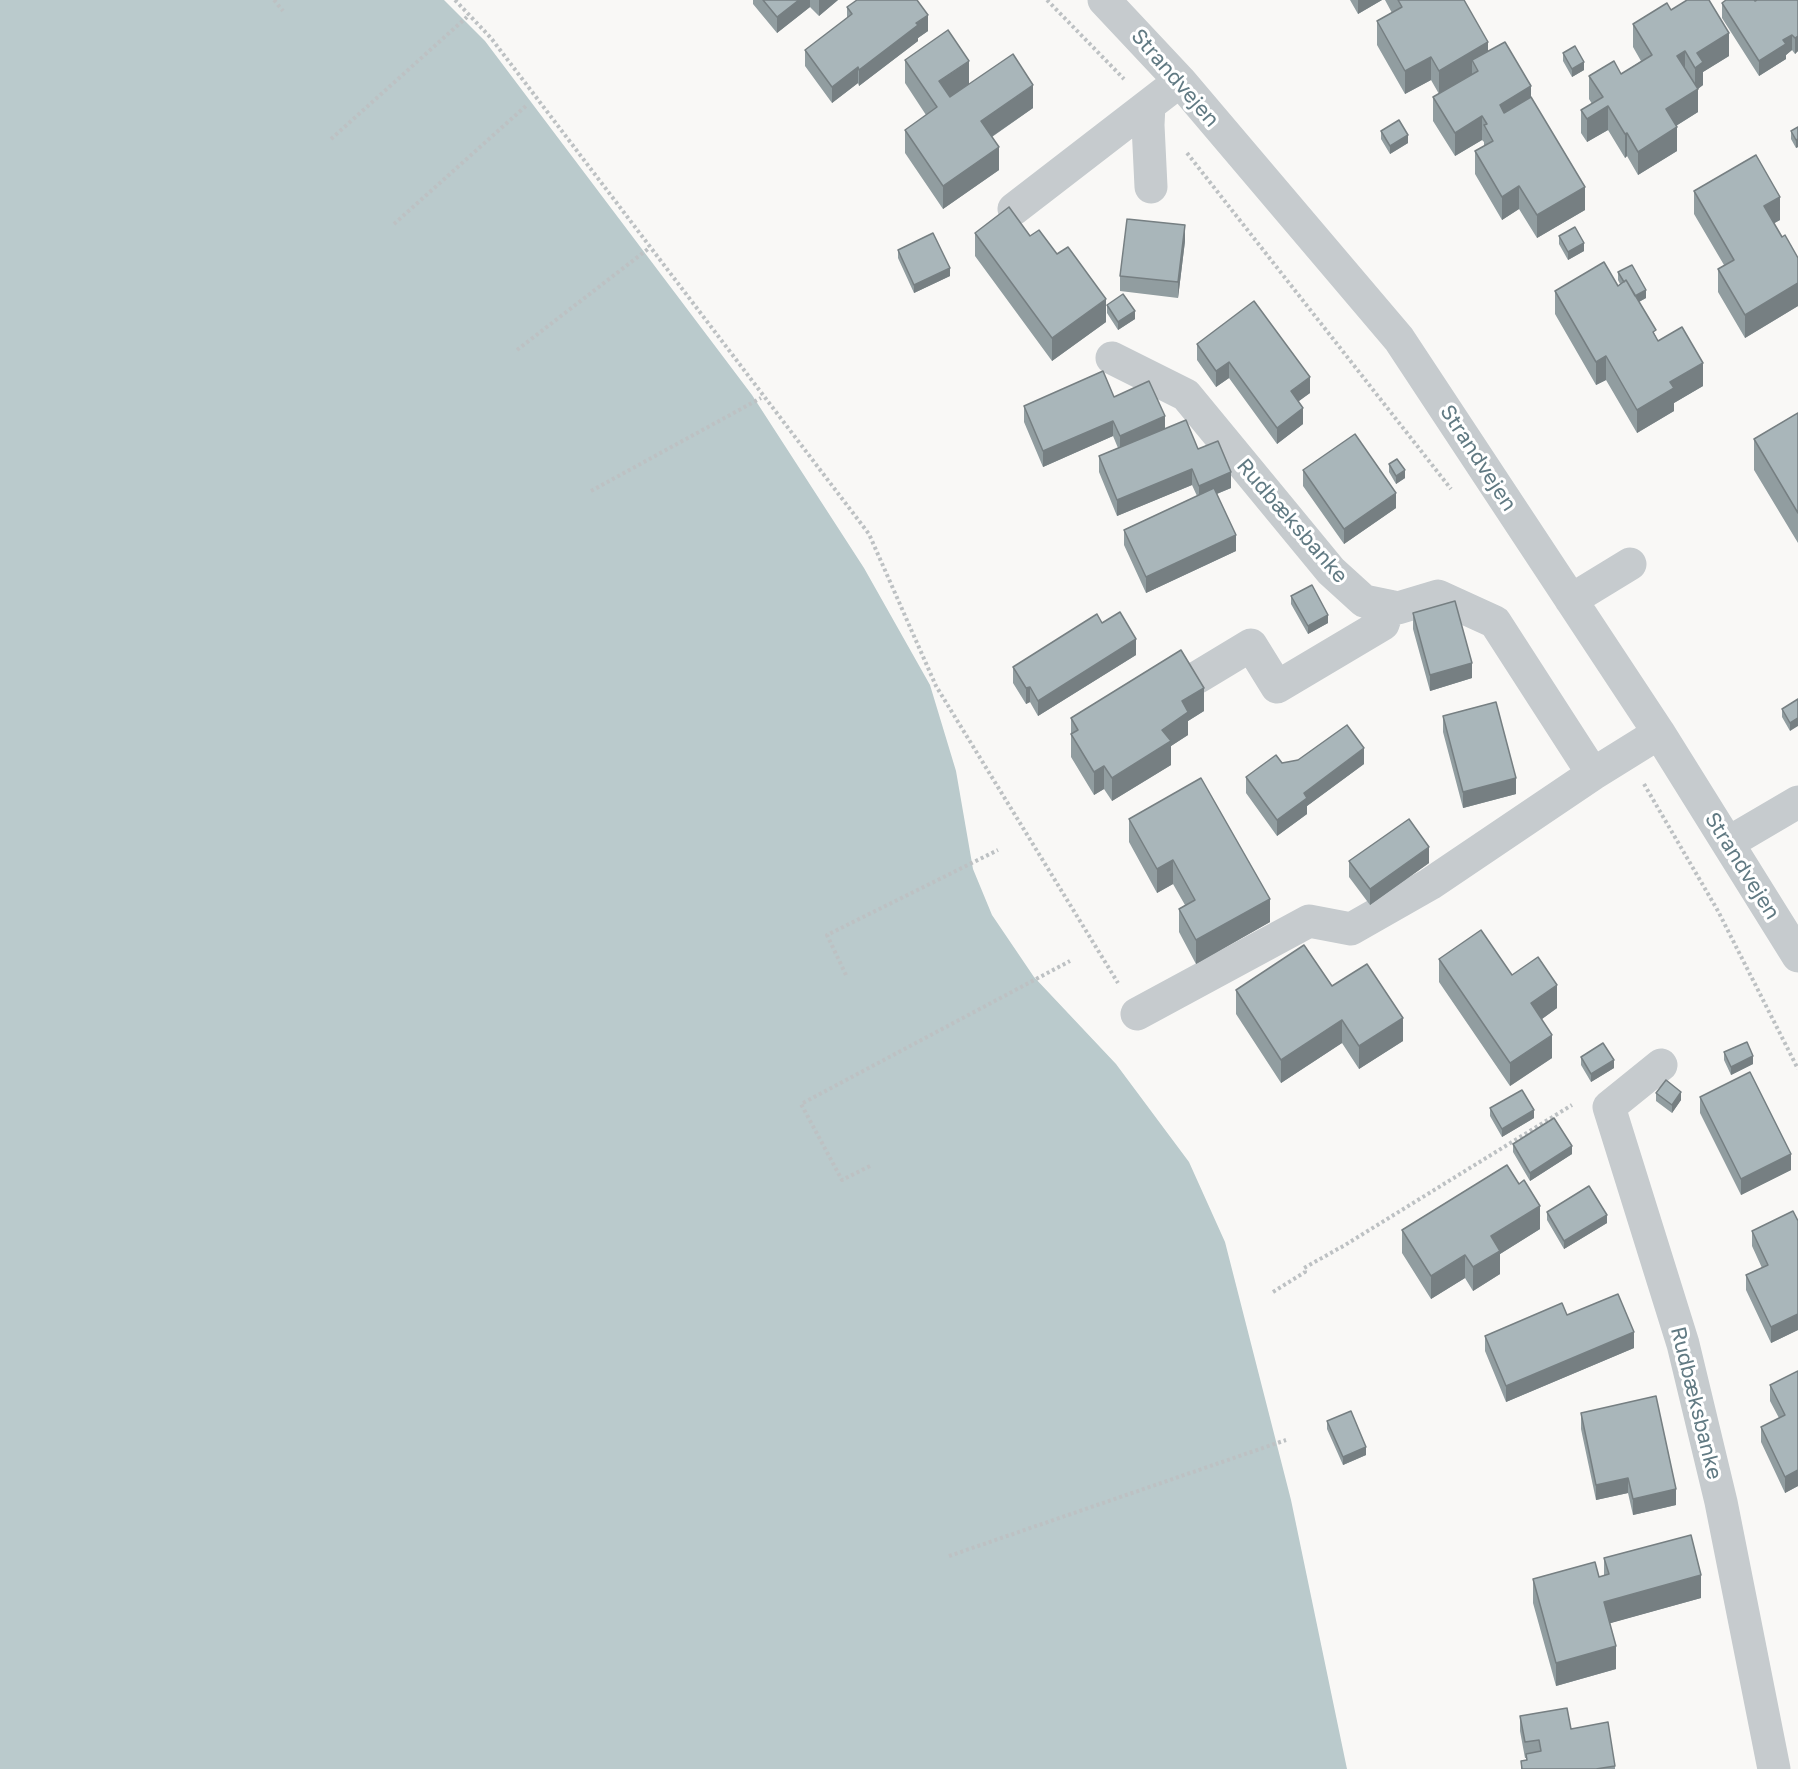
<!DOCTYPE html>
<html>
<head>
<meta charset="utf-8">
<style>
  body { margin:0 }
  canvas { display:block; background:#f9f8f6 }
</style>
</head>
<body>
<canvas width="1798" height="1769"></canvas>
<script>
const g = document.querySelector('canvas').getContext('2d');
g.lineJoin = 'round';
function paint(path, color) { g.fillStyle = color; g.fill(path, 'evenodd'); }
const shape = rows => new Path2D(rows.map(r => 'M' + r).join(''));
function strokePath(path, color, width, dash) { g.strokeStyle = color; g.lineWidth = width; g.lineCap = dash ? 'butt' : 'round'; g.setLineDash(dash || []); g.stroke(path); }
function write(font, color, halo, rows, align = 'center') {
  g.font = font + ' "Golos Text",sans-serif'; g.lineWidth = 6; g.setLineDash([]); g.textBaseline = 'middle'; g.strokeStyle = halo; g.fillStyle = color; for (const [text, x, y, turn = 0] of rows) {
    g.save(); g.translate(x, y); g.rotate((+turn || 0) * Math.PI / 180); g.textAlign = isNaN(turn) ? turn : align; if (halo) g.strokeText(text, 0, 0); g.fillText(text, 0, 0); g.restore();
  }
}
paint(shape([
  [0,0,444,0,485,41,752,395,864,568,930,685,956,771,973,869,992,915,1034,977,1116,1064,1189,1162,1225,1242,1291,1500,1347,1769,0,1769]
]), '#bacacc');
strokePath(shape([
  [274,0,283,11],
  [455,0,491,38,869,534,936,686,1118,983],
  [1047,0,1124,79],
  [331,139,467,17],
  [1187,153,1451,489],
  [394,224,528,104],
  [517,350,648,249],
  [591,491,761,398],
  [1644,784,1718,911,1798,1069],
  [846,975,827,935,998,850],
  [870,1166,842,1180,801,1104,1070,961],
  [1273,1292,1305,1272,1304,1268,1345,1245,1572,1105],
  [949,1556,1286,1440]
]), '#bdc1c3', 4, [3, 3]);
strokePath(shape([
  [1104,0,1180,81,1399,339,1659,733,1798,956],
  [1149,105,1148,125,1151,187],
  [1014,209,1180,81],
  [1112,358,1186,395,1331,571,1364,601,1398,608,1438,596,1495,622,1593,774],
  [1571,600,1630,564],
  [1198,677,1251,645,1277,687,1383,624,1389,606],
  [1728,843,1798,802],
  [1137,1014,1309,921,1351,929,1430,884,1593,774,1659,733],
  [1661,1065,1609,1107,1683,1344,1721,1502,1774,1769]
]), '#c6cbce', 33);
paint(shape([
  [753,0,838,0,819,16,810,7,777,33,753,4],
  [1350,0,1382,0,1358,14],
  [1385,0,1464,0,1488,51,1531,97,1585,210,1537,238,1519,209,1502,220,1475,174,1475,151,1484,147,1484,142,1482,140,1455,156,1433,121,1433,97,1439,94,1431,80,1405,94,1377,45,1377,21,1392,13],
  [1798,0,1798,51,1795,54,1792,50,1786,55,1786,59,1759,76,1722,18,1722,3],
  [847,7,928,31,918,38,918,41,859,86,858,83,832,103,805,66,805,50,847,18],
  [1671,10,1729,56,1703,72,1703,85,1698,89,1698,112,1676,126,1677,151,1638,175,1627,156,1625,158,1608,130,1587,142,1581,133,1581,110,1592,104,1589,99,1589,76,1621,74,1641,61,1633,47,1633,24],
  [1563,53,1584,70,1572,77,1563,61],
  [905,60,1033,108,992,137,999,170,943,209,905,153,905,130,926,115,905,83],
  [1798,127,1798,147,1796,148,1791,139,1791,131],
  [1381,131,1408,143,1390,154,1381,139],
  [1694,191,1780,220,1774,223,1782,237,1798,258,1798,306,1745,338,1718,292,1718,269,1724,265,1694,214],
  [975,233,1030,236,1057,254,1106,322,1052,361,975,256],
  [1559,236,1584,251,1568,260,1559,244],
  [1185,241,1178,298,1120,291,1120,276],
  [898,250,950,276,914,293,898,258],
  [1618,272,1646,298,1639,302,1658,341,1703,386,1674,403,1674,411,1637,433,1606,380,1596,385,1555,314,1555,291,1618,286,1620,284,1618,280],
  [1107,305,1135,319,1118,330,1107,313],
  [1197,344,1310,393,1298,401,1303,424,1277,444,1229,378,1216,387,1197,360],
  [1114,397,1198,449,1231,488,1217,494,1236,551,1146,593,1124,545,1124,530,1197,496,1192,485,1117,516,1099,472,1099,456,1118,448,1113,436,1043,467,1024,422,1024,406],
  [1798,413,1798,543,1754,470,1754,439],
  [1389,464,1405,478,1396,484,1389,472],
  [1303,470,1396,508,1344,544,1303,486],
  [1291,596,1328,623,1308,634,1291,604],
  [1413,613,1472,678,1430,691,1413,629],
  [1102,623,1136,655,1038,716,1030,702,1026,704,1013,683,1013,667],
  [1798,699,1790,731,1782,717,1782,709],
  [1204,711,1188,721,1188,735,1171,746,1171,765,1112,801,1104,789,1094,795,1071,757,1071,718],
  [1443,716,1516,794,1463,808,1443,732],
  [1282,763,1364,764,1307,806,1307,814,1277,836,1246,793,1246,777],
  [1129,819,1270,922,1196,964,1179,932,1179,909,1185,905,1173,884,1157,893,1129,842],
  [1349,861,1429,863,1370,905,1349,877],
  [1439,959,1512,975,1557,1008,1542,1019,1552,1058,1510,1086,1439,982],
  [1332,986,1403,1041,1359,1069,1342,1043,1281,1083,1236,1014,1236,990],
  [1724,1052,1753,1064,1731,1075,1724,1060],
  [1581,1057,1614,1068,1591,1082,1581,1065],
  [1656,1093,1681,1100,1672,1113,1656,1101],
  [1700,1097,1791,1170,1741,1195,1700,1113],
  [1490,1108,1534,1118,1502,1137,1490,1116],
  [1513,1144,1572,1154,1530,1181,1513,1152],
  [1547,1212,1607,1223,1564,1249,1547,1220],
  [1798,1221,1798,1330,1771,1343,1746,1290,1746,1275,1762,1268,1752,1246,1752,1231],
  [1540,1229,1500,1254,1500,1274,1473,1291,1465,1278,1431,1299,1402,1253,1402,1230],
  [1567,1315,1634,1348,1506,1402,1485,1351,1485,1336],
  [1798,1371,1798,1486,1785,1493,1761,1442,1761,1427,1779,1418,1770,1401,1770,1385],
  [1581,1413,1676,1505,1633,1515,1628,1493,1596,1500,1581,1429],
  [1327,1421,1366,1455,1343,1465,1327,1429],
  [1604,1558,1701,1598,1610,1623,1616,1669,1556,1686,1533,1603,1533,1579,1599,1577,1604,1576],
  [1520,1716,1571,1729,1615,1766,1615,1769,1521,1769,1521,1761,1526,1760,1526,1758,1525,1758,1520,1731]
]), '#919da0');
paint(shape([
  [799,0,810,0,810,7,777,33,777,17],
  [819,0,838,0,819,16],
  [1358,0,1382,0,1358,14],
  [928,15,928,31,918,38,918,41,859,86,859,70,916,23],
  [1729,33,1729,56,1703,72,1703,85,1695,91,1695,68,1697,53],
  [1792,35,1792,50,1786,55,1786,59,1759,76,1759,61,1783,40],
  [1798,36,1798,51,1795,54,1795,38],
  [1488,42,1488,65,1472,60,1472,75,1439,94,1439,71],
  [1685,51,1685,74,1677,56],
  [1431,57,1431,80,1405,94,1405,71],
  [969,61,969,84,939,105,939,81],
  [1584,62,1584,70,1572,77,1572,69],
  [858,67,858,83,832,103,832,87],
  [1033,85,1033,108,981,144,981,121],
  [1531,86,1531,109,1500,128,1500,105],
  [1698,89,1698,112,1666,132,1666,109],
  [1608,106,1608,130,1587,142,1587,119],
  [1482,116,1482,140,1455,156,1455,133],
  [1677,127,1677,151,1638,175,1638,152],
  [1627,133,1627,156,1625,158,1625,134],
  [1408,135,1408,143,1390,154,1390,146],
  [1798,139,1798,147,1796,148,1796,140],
  [999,147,999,170,943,209,943,186],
  [1519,186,1519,209,1502,220,1502,197],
  [1585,187,1585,210,1537,238,1537,215],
  [1780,197,1780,220,1764,229,1764,206],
  [1185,225,1185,241,1178,298,1178,282],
  [1584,243,1584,251,1568,260,1568,252],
  [950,268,950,276,914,293,914,285],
  [1798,283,1798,306,1745,338,1745,315],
  [1646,290,1646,298,1633,305,1633,297],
  [1106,299,1106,322,1052,361,1052,338],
  [1135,311,1135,319,1118,330,1118,322],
  [1606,356,1606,380,1596,385,1596,362],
  [1229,362,1229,378,1216,387,1216,371],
  [1703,363,1703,386,1674,403,1674,411,1637,433,1637,410,1670,382],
  [1310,377,1310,393,1291,407,1291,391],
  [1303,408,1303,424,1277,444,1277,428],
  [1165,416,1165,432,1120,451,1120,436],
  [1113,421,1113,436,1043,467,1043,451],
  [1192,469,1192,485,1117,516,1117,500],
  [1405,470,1405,478,1396,484,1396,476],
  [1231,472,1231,488,1199,501,1199,486],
  [1396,493,1396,508,1344,544,1344,529],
  [1236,535,1236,551,1146,593,1146,577],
  [1328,615,1328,623,1308,634,1308,626],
  [1136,639,1136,655,1038,716,1038,701],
  [1472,663,1472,678,1430,691,1430,675],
  [1030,687,1030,702,1026,704,1026,688],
  [1204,688,1204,711,1188,721,1188,735,1171,746,1171,765,1112,801,1112,778,1162,730,1182,701],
  [1798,718,1798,726,1790,731,1790,723],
  [1364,748,1364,764,1307,806,1307,814,1277,836,1277,820,1304,793],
  [1104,766,1104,789,1094,795,1094,772],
  [1516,778,1516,794,1463,808,1463,792],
  [1429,847,1429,863,1370,905,1370,889],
  [1173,860,1173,884,1157,893,1157,869],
  [1270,899,1270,922,1196,964,1196,940],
  [1557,985,1557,1008,1531,1027,1531,1003],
  [1403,1018,1403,1041,1359,1069,1359,1046],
  [1342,1020,1342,1043,1281,1083,1281,1060],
  [1552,1035,1552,1058,1510,1086,1510,1063],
  [1753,1056,1753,1064,1731,1075,1731,1067],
  [1614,1060,1614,1068,1591,1082,1591,1074],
  [1681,1092,1681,1100,1672,1113,1672,1105],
  [1534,1110,1534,1118,1502,1137,1502,1129],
  [1572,1146,1572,1154,1530,1181,1530,1173],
  [1791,1154,1791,1170,1741,1195,1741,1179],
  [1540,1206,1540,1229,1500,1254,1500,1274,1473,1291,1473,1267,1491,1236],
  [1607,1215,1607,1223,1564,1249,1564,1241],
  [1465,1255,1465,1278,1431,1299,1431,1276],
  [1798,1314,1798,1330,1771,1343,1771,1327],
  [1634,1332,1634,1348,1506,1402,1506,1386],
  [1366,1447,1366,1455,1343,1465,1343,1457],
  [1798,1470,1798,1486,1785,1493,1785,1477],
  [1628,1478,1628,1493,1596,1500,1596,1485],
  [1676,1489,1676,1505,1633,1515,1633,1499],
  [1701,1575,1701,1598,1604,1625,1604,1602],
  [1616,1646,1616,1669,1556,1686,1556,1663]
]), '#767f82');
const building = shape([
  [763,0,799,0,777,17,763,0],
  [857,0,917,0,928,15,916,23,918,25,859,70,858,67,832,87,805,50,852,14,847,7,857,0],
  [1398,0,1464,0,1488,42,1439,71,1431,57,1405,71,1377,21,1402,7,1398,0],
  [1687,0,1709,0,1729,33,1697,53,1703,62,1695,68,1685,51,1677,56,1698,89,1666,109,1677,127,1638,152,1627,133,1625,134,1608,106,1587,119,1581,110,1603,97,1589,76,1614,61,1621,74,1652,55,1633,24,1667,3,1671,10,1687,0],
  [1726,0,1754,0,1755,1,1757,0,1798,0,1798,36,1795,38,1792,35,1783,40,1786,44,1759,61,1722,3,1726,0],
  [948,30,969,61,939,81,950,97,1013,54,1033,85,981,121,999,147,943,186,905,130,937,107,905,60,948,30],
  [1505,42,1531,86,1500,105,1504,113,1531,97,1585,187,1537,215,1519,186,1502,197,1475,151,1493,141,1484,125,1487,124,1482,116,1455,133,1433,97,1478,71,1472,60,1505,42],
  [1575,46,1584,62,1572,69,1563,53,1575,46],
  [1399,120,1408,135,1390,146,1381,131,1399,120],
  [1798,127,1798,139,1796,140,1791,131,1798,127],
  [1756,155,1780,197,1764,206,1782,237,1785,235,1798,258,1798,283,1745,315,1718,269,1734,260,1694,191,1756,155],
  [1009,207,1030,236,1039,230,1057,254,1068,247,1106,299,1052,338,975,233,1009,207],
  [1127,219,1185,225,1178,282,1120,276,1127,219],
  [1575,227,1584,243,1568,252,1559,236,1575,227],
  [933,233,950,268,914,285,898,250,933,233],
  [1604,262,1618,286,1626,280,1656,330,1653,332,1658,341,1682,327,1703,363,1670,382,1674,388,1637,410,1606,356,1596,362,1555,291,1604,262],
  [1632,265,1646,290,1635,296,1626,280,1624,282,1618,272,1632,265],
  [1123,294,1135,311,1118,322,1107,305,1123,294],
  [1254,301,1310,377,1291,391,1303,408,1277,428,1229,362,1216,371,1197,344,1254,301],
  [1103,371,1114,397,1149,381,1165,416,1120,436,1113,421,1043,451,1024,406,1103,371],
  [1798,413,1798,513,1754,439,1798,413],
  [1186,420,1198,449,1218,441,1231,472,1199,486,1192,469,1117,500,1099,456,1186,420],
  [1355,434,1396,493,1344,529,1303,470,1355,434],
  [1397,459,1405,470,1396,476,1389,464,1397,459],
  [1214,488,1236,535,1146,577,1124,530,1214,488],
  [1312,585,1328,615,1308,626,1291,596,1312,585],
  [1455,601,1472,663,1430,675,1413,613,1455,601],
  [1120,612,1136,639,1038,701,1030,687,1026,688,1013,667,1097,614,1102,623,1120,612],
  [1181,650,1204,688,1182,701,1188,712,1162,730,1171,741,1112,778,1104,766,1094,772,1071,734,1078,730,1071,718,1181,650],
  [1798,699,1798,718,1790,723,1782,709,1798,699],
  [1496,702,1516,778,1463,792,1443,716,1496,702],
  [1347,725,1364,748,1304,793,1307,798,1277,820,1246,777,1276,755,1282,763,1298,760,1347,725],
  [1201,778,1270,899,1196,940,1179,909,1195,900,1173,860,1157,869,1129,819,1201,778],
  [1409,819,1429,847,1370,889,1349,861,1409,819],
  [1481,930,1512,975,1538,957,1557,985,1531,1003,1552,1035,1510,1063,1439,959,1481,930],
  [1304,945,1332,986,1367,964,1403,1018,1359,1046,1342,1020,1281,1060,1236,990,1304,945],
  [1747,1042,1753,1056,1731,1067,1724,1052,1747,1042],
  [1603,1043,1614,1060,1591,1074,1581,1057,1603,1043],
  [1750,1072,1791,1154,1741,1179,1700,1097,1750,1072],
  [1666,1080,1681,1092,1672,1105,1656,1093,1666,1080],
  [1522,1090,1534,1110,1502,1129,1490,1108,1522,1090],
  [1554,1118,1572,1146,1530,1173,1513,1144,1554,1118],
  [1507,1165,1519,1184,1524,1180,1540,1206,1491,1236,1500,1251,1473,1267,1465,1255,1431,1276,1402,1230,1507,1165],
  [1589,1186,1607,1215,1564,1241,1547,1212,1589,1186],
  [1793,1211,1798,1221,1798,1314,1771,1327,1746,1275,1768,1265,1752,1231,1793,1211],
  [1618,1294,1634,1332,1506,1386,1485,1336,1562,1303,1567,1315,1618,1294],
  [1798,1371,1798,1470,1785,1477,1761,1427,1785,1415,1770,1385,1798,1371],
  [1656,1396,1676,1489,1633,1499,1628,1478,1596,1485,1581,1413,1656,1396],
  [1351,1411,1366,1447,1343,1457,1327,1421,1351,1411],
  [1691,1535,1701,1575,1604,1602,1616,1646,1556,1663,1533,1579,1595,1562,1599,1577,1609,1574,1604,1558,1691,1535],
  [1567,1708,1571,1729,1608,1722,1615,1766,1596,1769,1522,1769,1521,1761,1527,1760,1526,1754,1541,1751,1539,1740,1525,1742,1520,1716,1567,1708]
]);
paint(building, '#a9b6ba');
strokePath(building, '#767f82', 1.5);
write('21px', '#617a83', '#fff', [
  ["Strandvejen",1175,78,49],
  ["Strandvejen",1478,458,57],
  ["Rudbæksbanke",1292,521,49],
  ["Strandvejen",1742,866,58],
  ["Rudbæksbanke",1696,1403,76]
]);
</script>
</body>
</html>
